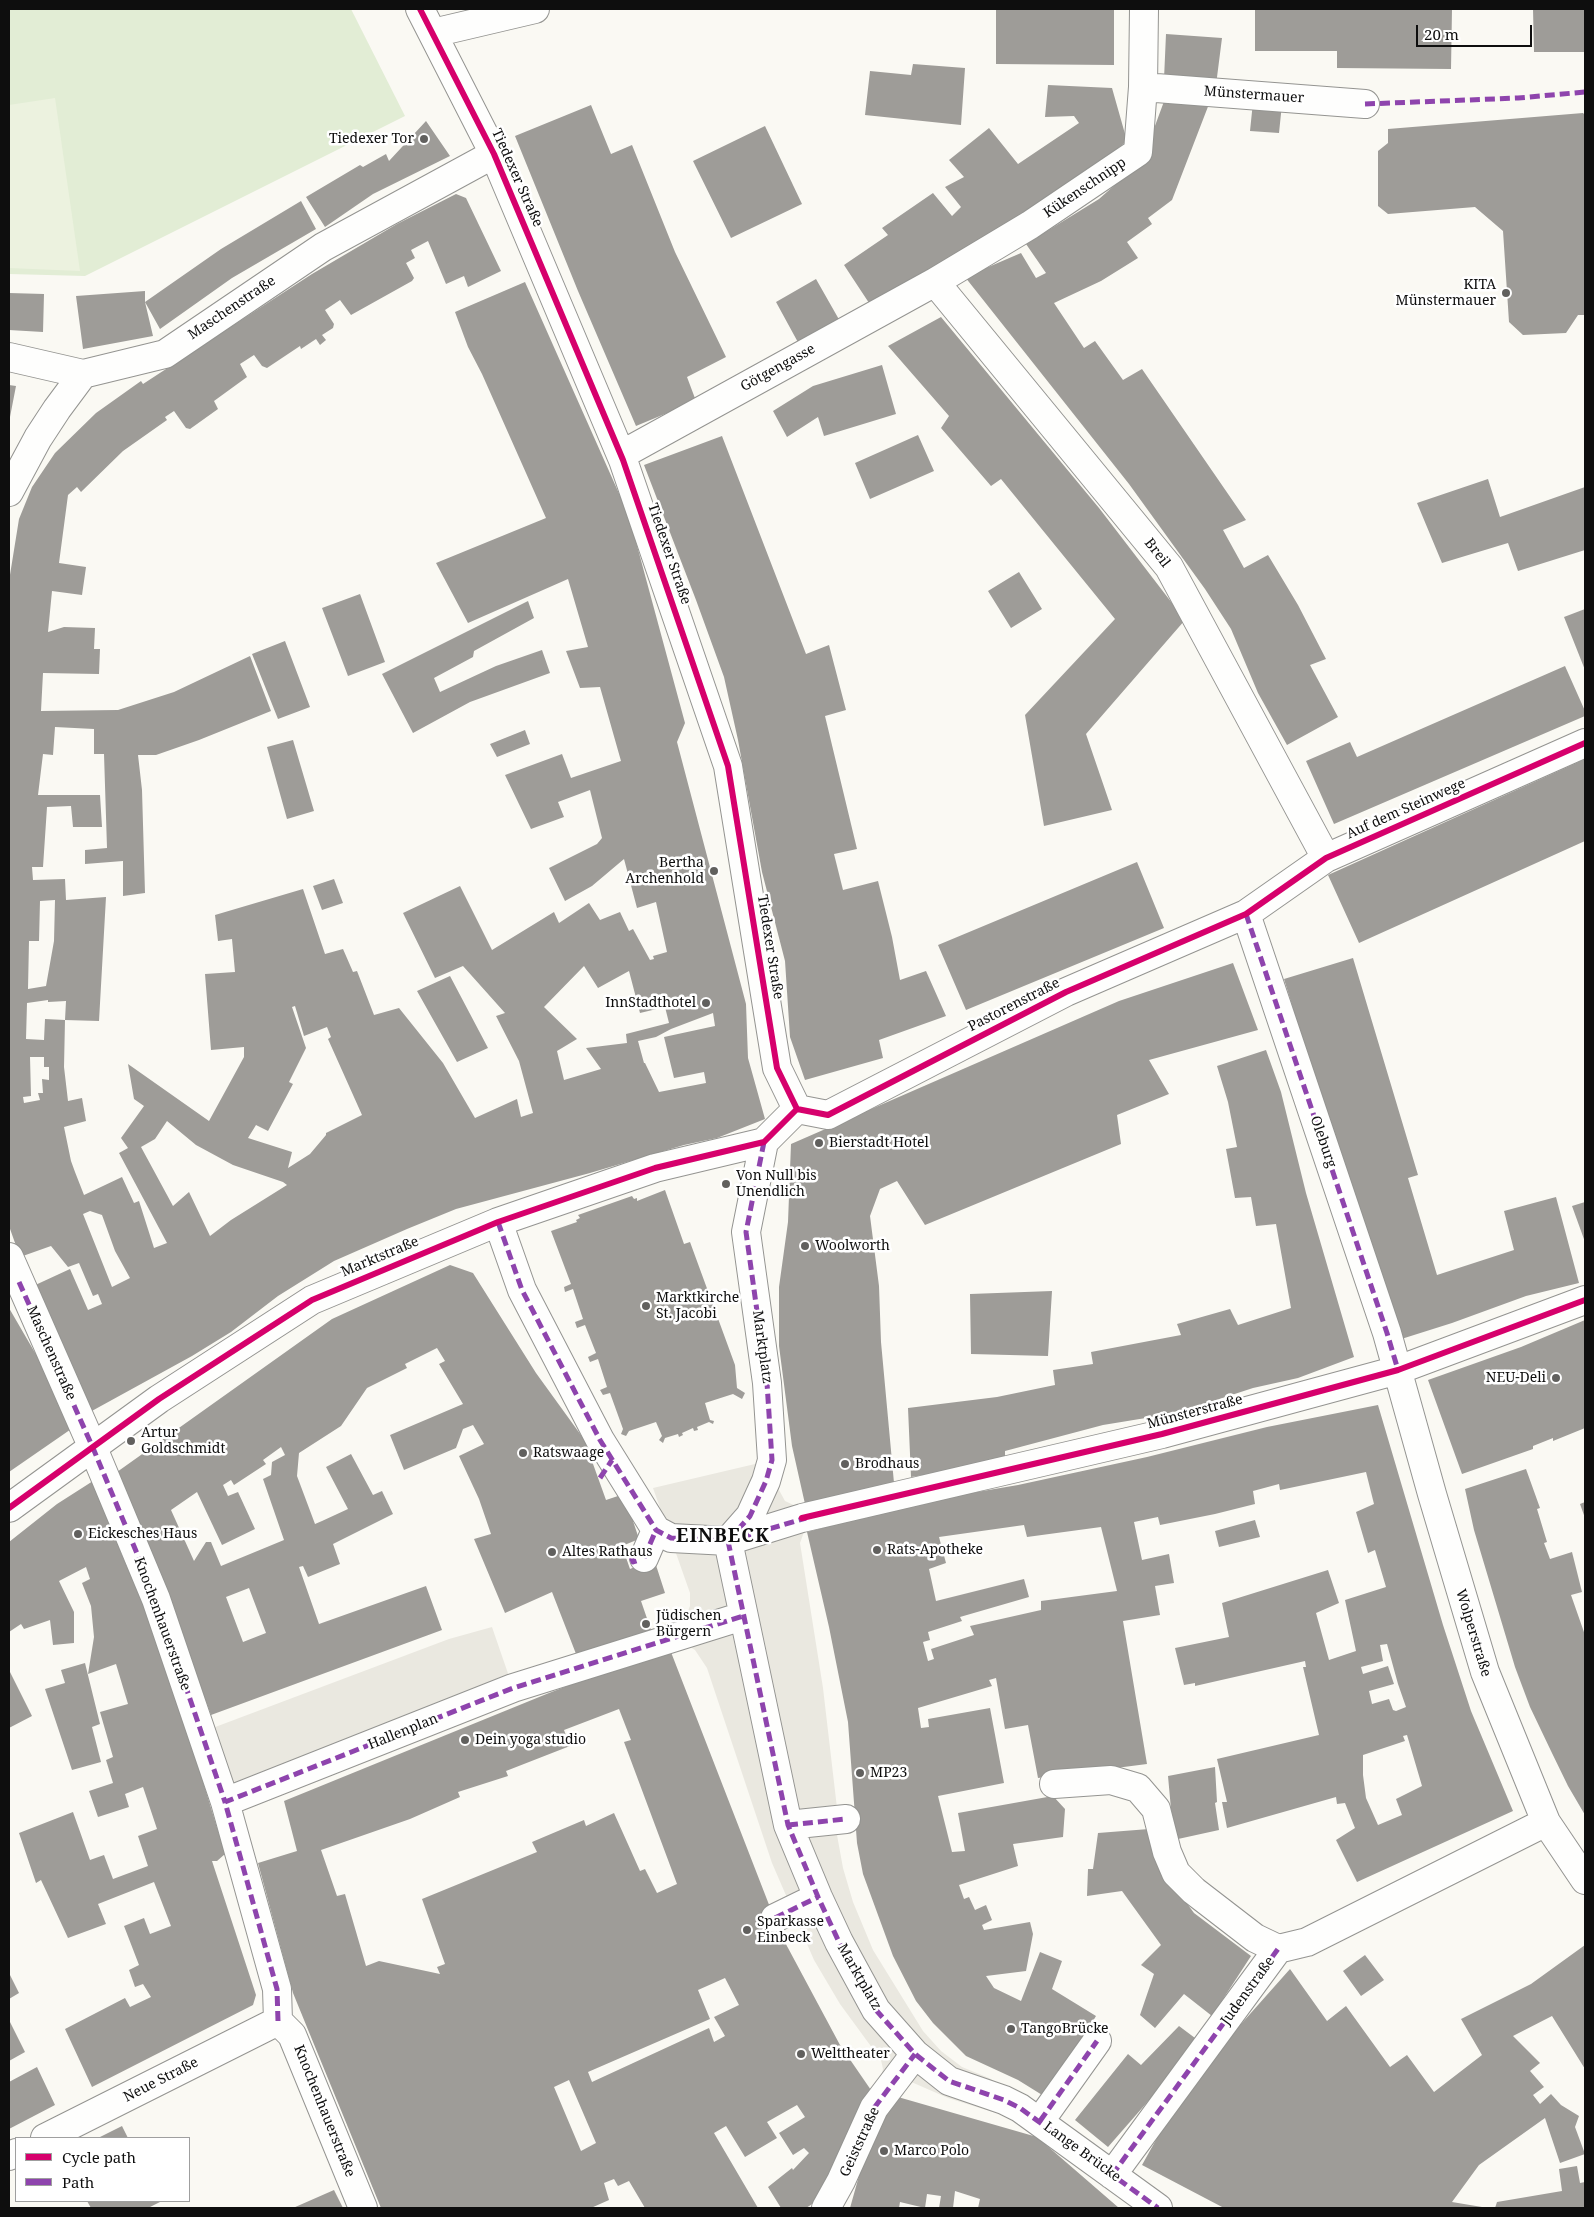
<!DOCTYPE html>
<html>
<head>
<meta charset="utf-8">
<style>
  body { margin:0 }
  #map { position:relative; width:1594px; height:2217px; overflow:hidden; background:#faf9f3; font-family:"Noto Serif",serif }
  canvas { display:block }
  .frame { position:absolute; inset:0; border:10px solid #0e0e0e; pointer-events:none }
  .legend { position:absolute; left:15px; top:2137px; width:175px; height:65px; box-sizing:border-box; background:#fff; border:1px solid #9f9f9f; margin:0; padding:6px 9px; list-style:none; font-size:15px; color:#0e0e0e }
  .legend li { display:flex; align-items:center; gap:10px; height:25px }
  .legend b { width:25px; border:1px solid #9f9f9f }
  .scale { position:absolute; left:1416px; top:25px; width:116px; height:22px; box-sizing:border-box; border:2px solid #0e0e0e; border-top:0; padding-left:6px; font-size:15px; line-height:18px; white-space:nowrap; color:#0e0e0e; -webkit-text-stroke:4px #fff; paint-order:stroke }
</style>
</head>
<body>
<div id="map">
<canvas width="1594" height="2217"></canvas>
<div class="frame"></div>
<ul class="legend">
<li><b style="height:6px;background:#d6006c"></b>Cycle path</li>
<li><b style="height:6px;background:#8e44ad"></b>Path</li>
</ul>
<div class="scale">20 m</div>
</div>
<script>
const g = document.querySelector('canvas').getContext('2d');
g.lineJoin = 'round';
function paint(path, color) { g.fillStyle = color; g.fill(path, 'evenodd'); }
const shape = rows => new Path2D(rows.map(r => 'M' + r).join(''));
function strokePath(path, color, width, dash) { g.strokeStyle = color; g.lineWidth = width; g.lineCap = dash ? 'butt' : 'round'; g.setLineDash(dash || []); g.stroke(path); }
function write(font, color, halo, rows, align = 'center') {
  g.font = font + ' "Noto Serif",serif'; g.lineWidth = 5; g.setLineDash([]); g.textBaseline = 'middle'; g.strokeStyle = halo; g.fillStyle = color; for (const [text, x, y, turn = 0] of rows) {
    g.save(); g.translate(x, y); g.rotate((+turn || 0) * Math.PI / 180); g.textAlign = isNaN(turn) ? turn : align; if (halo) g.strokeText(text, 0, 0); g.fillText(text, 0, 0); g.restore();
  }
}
paint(shape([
  [9,9,351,9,405,116,85,276,9,274]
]), '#e2edd5');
paint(shape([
  [55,98,80,271,9,268,9,105]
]), '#ecf2df');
paint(shape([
  [772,1460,779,1490,785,1501,800,1508,804,1532,800,1543,823,1688,837,1808,839,1830,837,1835,843,1868,853,1902,873,1950,923,2031,941,2051,962,2067,989,2078,1009,2090,999,2114,948,2098,909,2081,880,2080,883,2069,881,2060,840,2004,814,1960,772,1863,707,1668,695,1650,687,1645,678,1624,686,1616,690,1606,690,1593,653,1488],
  [492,1627,513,1688,222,1813,194,1735,449,1639]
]), '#eae8e0');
paint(shape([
  [996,9,1114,9,1114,65,996,64],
  [1255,9,1452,9,1451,69,1337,68,1337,51,1255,51],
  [1533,9,1585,9,1585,52,1534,52],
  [1166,34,1222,38,1216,85,1164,79],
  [913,64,965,68,961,125,865,115,870,71,911,75],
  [1048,85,1112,88,1127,141,1071,185,871,306,844,265,888,235,882,228,933,193,952,216,961,207,945,187,964,177,949,160,989,128,1018,164,1079,123,1074,116,1045,117],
  [1166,96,1209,104,1172,200,1148,218,1152,224,1127,242,1138,258,1101,281,1054,303,1084,348,1095,341,1123,380,1142,369,1246,520,1223,530,1244,568,1268,555,1298,605,1326,659,1310,665,1338,717,1287,745,1258,693,1231,629,1205,589,1129,484,965,277,1021,253,1036,278,1046,273,1026,244,1099,199,1142,161],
  [1253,102,1282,104,1279,133,1250,131],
  [591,105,611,154,632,145,675,252,726,357,687,377,696,401,636,426,578,291,515,136],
  [1583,113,1585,115,1585,315,1578,315,1566,333,1523,335,1509,322,1503,231,1475,207,1388,214,1378,206,1378,151,1388,143,1388,129],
  [426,121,450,156,373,194,325,227,306,197,360,165,363,167,386,154,389,161],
  [765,126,802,204,731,238,693,161],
  [456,194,466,198,501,271,468,287,464,276,446,284,428,241,411,250,415,258,406,263,414,278,412,281,351,315,340,300,325,310,334,324,333,328,322,335,326,340,320,345,316,339,301,349,300,346,267,368,262,366,254,355,240,364,247,377,214,401,218,409,190,429,186,428,174,411,165,417,167,420,123,451,81,492,77,487,68,495,59,563,86,567,82,595,52,591,48,632,64,627,95,628,94,649,100,649,99,674,43,673,41,711,118,710,174,692,250,656,271,711,199,740,156,755,138,755,142,790,145,893,123,896,123,861,85,864,85,850,107,848,104,754,94,754,94,729,55,727,53,755,43,754,38,795,100,795,102,827,73,827,71,806,47,807,43,867,32,867,33,880,65,879,66,900,106,897,99,1021,65,1020,66,1001,48,1002,48,1000,27,1003,26,1039,44,1040,45,1019,65,1020,64,1067,68,1101,82,1098,86,1121,64,1127,71,1161,75,1172,84,1195,122,1177,134,1203,139,1201,154,1248,167,1243,119,1153,128,1148,121,1138,144,1106,134,1099,128,1064,209,1121,244,1057,244,1047,211,1050,205,974,235,972,232,939,218,941,215,915,303,889,325,954,343,949,353,972,357,971,374,1015,399,1008,443,1063,475,1118,517,1099,521,1117,533,1113,519,1061,496,1016,505,1013,463,966,435,978,403,913,460,886,492,950,554,912,559,923,589,903,600,920,620,912,629,931,633,929,650,960,654,959,653,956,667,952,656,902,637,908,624,859,592,886,565,901,549,868,597,844,602,838,590,790,558,802,564,817,531,829,505,775,562,754,571,778,621,761,600,687,580,688,566,651,588,647,568,579,468,623,436,563,546,518,482,374,468,347,455,312,525,282,629,516,685,723,677,742,746,1004,748,1058,765,1119,717,1138,684,1145,590,1173,456,1209,407,1229,334,1261,278,1296,231,1332,192,1356,90,1412,31,1287,70,1269,88,1310,102,1304,98,1294,93,1296,79,1263,68,1267,51,1246,20,1257,9,1226,9,581,19,519,32,487,55,453,96,413,141,381,143,384,312,274,397,224],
  [55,900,54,941,46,986,28,989,29,941,39,941,40,901],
  [584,966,598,988,629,971,640,1013,665,1007,669,1023,626,1034,627,1043,586,1048,601,1069,564,1080,557,1051,577,1039,544,1007],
  [295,1006,304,1036,327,1027,331,1037,328,1039,362,1115,326,1133,326,1135,310,1154,288,1168,292,1152,248,1138,256,1125,268,1131,293,1084,289,1082,306,1048,292,1007],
  [713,1013,715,1026,664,1037,674,1078,704,1072,706,1083,659,1092,645,1063,644,1063,638,1041,656,1037,671,1029],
  [30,1057,44,1057,44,1067,49,1067,49,1080,42,1079,43,1093,38,1093,40,1100,24,1103,23,1097,31,1096],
  [167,1121,196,1145,233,1165,283,1182,287,1185,231,1220,210,1236,189,1192,173,1206,141,1147,155,1139],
  [90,1211,102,1215,115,1251,130,1278,112,1287,83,1214],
  [301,201,316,229,232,278,160,329,145,302,153,336,83,349,76,296,145,291,145,302,221,249],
  [816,279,841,323,800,346,776,302],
  [9,293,44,294,43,332,9,330],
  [941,317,1099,508,1185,620,1086,734,1112,810,1044,826,1025,715,1115,619,1001,479,991,486,941,428,949,416,888,346],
  [882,365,896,414,824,436,818,417,787,437,773,411,813,386],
  [9,385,16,386,10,417,9,417],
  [918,435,934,471,870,499,855,463],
  [722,436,806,654,829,645,846,710,825,716,857,849,834,854,843,890,878,881,892,937,900,980,926,971,946,1016,879,1040,883,1058,805,1080,790,1037,785,961,762,872,738,740,724,677,696,600,644,465],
  [1488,479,1500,517,1585,487,1585,550,1518,571,1508,543,1442,563,1417,503],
  [1019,572,1042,609,1011,628,988,591],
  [360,594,385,662,348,676,322,608],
  [528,601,534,618,474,651,473,657,434,678,440,692,496,666,542,650,550,673,470,702,413,733,382,674],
  [1585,609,1585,670,1564,617],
  [285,641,310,707,278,719,252,654],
  [1565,666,1585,711,1585,716,1334,824,1306,761,1350,742,1357,757],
  [525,730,530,744,497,757,490,744],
  [293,740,314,811,287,819,267,747],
  [1585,759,1585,841,1359,943,1328,875],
  [1137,862,1164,928,966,1010,938,945],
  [334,879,343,903,322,910,313,886],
  [1353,958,1418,1175,1408,1178,1437,1275,1514,1250,1504,1211,1556,1197,1579,1283,1526,1296,1452,1323,1395,1341,1284,979],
  [1233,963,1258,1030,1149,1060,1169,1094,1117,1115,1121,1144,925,1225,897,1181,880,1189,870,1216,879,1286,881,1342,894,1483,805,1504,792,1446,779,1346,779,1287,788,1222,791,1144,1119,1001],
  [450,976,488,1048,457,1062,417,991],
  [1266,1050,1281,1092,1306,1193,1354,1357,1298,1378,1253,1388,1204,1404,1158,1416,1103,1425,1005,1451,1005,1462,911,1477,908,1408,997,1397,1055,1385,1053,1370,1093,1364,1091,1352,1181,1335,1177,1324,1230,1309,1238,1325,1291,1308,1276,1224,1256,1226,1251,1197,1235,1198,1226,1149,1237,1147,1228,1102,1217,1066],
  [665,1190,684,1244,690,1242,735,1365,737,1388,745,1393,742,1399,733,1394,705,1403,710,1420,714,1421,713,1424,709,1422,697,1427,698,1430,694,1431,693,1428,682,1433,683,1435,679,1437,678,1434,665,1438,663,1443,659,1440,662,1436,656,1422,629,1431,626,1436,621,1434,623,1429,610,1393,603,1395,600,1390,607,1387,598,1359,590,1362,588,1357,596,1353,585,1325,577,1328,575,1322,583,1319,573,1289,565,1292,564,1287,571,1284,551,1231,577,1222,576,1220,580,1218,578,1215,632,1196,634,1199,637,1198,637,1201],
  [1585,1202,1585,1242,1572,1206],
  [450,1265,473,1273,536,1373,591,1449,588,1450,606,1500,621,1495,634,1511,633,1521,639,1539,622,1546,630,1569,654,1559,665,1593,641,1601,652,1633,578,1659,552,1592,505,1613,474,1539,491,1534,479,1499,459,1456,484,1444,473,1425,463,1429,456,1448,404,1470,390,1435,463,1404,439,1364,445,1361,437,1348,405,1364,407,1368,367,1388,341,1426,299,1453,297,1476,315,1524,322,1521,348,1509,326,1467,351,1454,373,1495,382,1491,393,1514,333,1544,340,1564,308,1577,303,1566,299,1567,319,1624,426,1586,442,1630,211,1715,176,1618,117,1472,332,1319],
  [281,1447,285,1455,272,1462,271,1475,263,1479,284,1540,221,1566,211,1542,206,1542,194,1561,171,1510,197,1492,222,1545,255,1529,238,1492,228,1496,223,1485,231,1480,234,1485,266,1464,263,1460],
  [249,1588,266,1633,243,1642,226,1597],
  [1052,1291,1048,1356,971,1354,970,1294],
  [9,1308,77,1425,9,1472],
  [1585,1320,1585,1428,1553,1441,1553,1438,1533,1446,1533,1449,1462,1474,1428,1380,1521,1347],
  [1378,1405,1443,1625,1471,1711,1513,1811,1357,1882,1336,1840,1355,1828,1345,1803,1337,1804,1336,1797,1227,1828,1222,1802,1227,1802,1217,1759,1319,1735,1303,1667,1306,1667,1305,1661,1195,1686,1195,1683,1184,1685,1175,1648,1229,1637,1222,1603,1328,1570,1339,1603,1316,1613,1329,1660,1356,1651,1345,1600,1386,1587,1375,1550,1368,1553,1356,1512,1374,1504,1366,1472,1280,1490,1279,1484,1253,1491,1255,1504,1215,1514,1160,1525,1158,1517,1134,1522,1142,1560,1169,1554,1174,1583,1155,1586,1160,1615,1123,1621,1147,1764,1038,1778,1028,1725,1005,1729,996,1678,989,1680,992,1686,918,1708,921,1728,929,1727,928,1719,990,1708,1004,1783,938,1796,952,1852,965,1851,958,1813,1053,1796,1065,1809,1063,1837,1013,1844,1018,1866,959,1885,964,1899,969,1897,975,1910,986,1905,992,1920,982,1925,984,1930,1030,1922,1033,1934,1026,1971,986,1976,994,1988,1021,2001,1040,1952,1062,1961,1052,1989,1096,2016,1047,2098,1018,2080,966,2056,933,2023,916,2001,893,1956,863,1874,857,1843,848,1722,829,1627,807,1532,930,1500,1018,1485,1147,1457,1267,1427],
  [1024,1525,1027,1537,1101,1527,1117,1591,1041,1601,1041,1610,970,1626,974,1635,931,1649,934,1659,928,1661,923,1642,930,1640,928,1632,962,1621,960,1617,1029,1597,1024,1579,936,1601,929,1569,946,1563,939,1537],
  [1387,1644,1398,1684,1406,1707,1396,1711,1393,1710,1389,1699,1372,1704,1369,1691,1394,1684,1388,1666,1363,1674,1361,1667,1383,1661,1380,1645],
  [1407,1735,1422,1786,1396,1799,1402,1815,1378,1825,1366,1798,1363,1775,1363,1755,1405,1741,1403,1736],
  [1526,1469,1540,1508,1537,1509,1547,1542,1544,1543,1550,1559,1572,1552,1582,1592,1571,1595,1585,1635,1585,1815,1568,1786,1551,1751,1530,1707,1515,1667,1474,1530,1465,1489],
  [93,1481,124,1544,119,1548,160,1645,188,1732,225,1854,217,1861,212,1861,256,1995,253,2005,92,2087,65,2029,125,1998,130,2007,151,1997,143,1984,135,1987,129,1970,139,1965,124,1926,144,1918,150,1934,171,1926,154,1882,98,1904,106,1924,68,1938,41,1880,36,1883,19,1833,73,1812,90,1860,104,1855,113,1879,148,1866,138,1836,157,1829,143,1787,125,1794,129,1807,98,1817,89,1791,113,1783,106,1760,113,1757,100,1712,128,1704,116,1664,88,1674,94,1637,91,1606,82,1583,90,1579,86,1567,59,1581,74,1612,74,1643,53,1645,50,1620,24,1629,21,1624,9,1632,9,1542,57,1504],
  [1585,1502,1585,1518,1580,1504],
  [1255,1520,1260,1537,1219,1547,1215,1531],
  [669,1647,780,1933,840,2045,873,2093,820,2199,806,2208,781,2208,768,2187,792,2168,793,2170,809,2153,804,2148,793,2155,779,2133,805,2117,797,2105,767,2122,777,2138,745,2157,726,2126,714,2133,758,2208,645,2208,629,2181,618,2186,614,2179,604,2183,609,2200,591,2208,381,2208,293,1993,258,1863,297,1851,284,1801,549,1693],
  [619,1709,631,1740,624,1742,677,1884,657,1893,645,1869,640,1871,614,1813,586,1826,584,1820,532,1842,537,1852,422,1899,445,1964,437,1967,440,1974,379,1961,366,1966,345,1894,337,1896,321,1850,410,1819,460,1797,458,1792,508,1776,506,1771,570,1746,564,1730],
  [725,1978,739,2005,714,2017,725,2036,714,2042,709,2028,592,2082,588,2072,710,2019,698,1990],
  [569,2080,596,2143,581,2151,554,2087],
  [85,1663,100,1724,92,1727,101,1762,72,1770,45,1689,65,1683,61,1670],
  [9,1670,32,1716,9,1728],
  [1215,1767,1217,1802,1215,1803,1219,1830,1178,1839,1171,1809,1168,1776],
  [1149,1829,1160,1867,1194,1913,1251,1956,1212,2016,1184,1994,1155,2028,1140,2015,1154,1974,1141,1965,1161,1945,1122,1891,1087,1896,1088,1869,1093,1869,1098,1833],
  [1585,1945,1585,2069,1552,2016,1513,2036,1540,2063,1530,2071,1544,2087,1533,2095,1540,2104,1551,2094,1561,2105,1579,2116,1575,2127,1585,2154,1560,2163,1545,2118,1479,2165,1452,2202,1488,2208,1224,2208,1142,2165,1186,2086,1290,1969,1327,2021,1346,2006,1390,2067,1407,2055,1434,2092,1482,2055,1461,2019,1531,1984],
  [1365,1955,1384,1980,1361,1996,1343,1971],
  [9,1973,19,1993,9,1999],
  [9,2020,25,2052,9,2061],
  [1179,2026,1195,2038,1164,2083,1108,2147,1075,2120,1128,2054,1141,2065],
  [37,2067,55,2105,9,2129,9,2082],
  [891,2095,1037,2137,1119,2208,978,2208,980,2199,955,2191,953,2208,939,2208,941,2196,927,2194,925,2208,900,2202,899,2208,850,2208,864,2158],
  [122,2126,128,2138,98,2138],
  [1577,2166,1580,2183,1585,2182,1585,2208,1495,2208,1497,2202,1562,2191,1559,2169],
  [334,2190,343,2208,293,2208],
  [87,2201,162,2201,148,2208,91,2208]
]), '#9e9c98');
const minor = shape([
  [420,9,494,154,623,460,728,766,777,1068,797,1109],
  [433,33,535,9],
  [1143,87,1365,104],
  [935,282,1169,567,1326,858],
  [9,357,83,374],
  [621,455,935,282,1030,225,1138,152,1143,87,1144,9],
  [9,492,38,438,57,409,83,374,165,354,323,247,494,154],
  [1246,914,1387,1333,1432,1494,1485,1672,1546,1822,1585,1880],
  [797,1109,828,1115,1066,992,1246,914,1326,858,1585,743],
  [498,1222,522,1290,600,1440,656,1530,671,1538,728,1541,802,1518,1162,1434,1398,1370,1585,1300],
  [9,1257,93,1448,156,1599,225,1802],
  [9,1508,159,1399,312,1300,498,1222,655,1168,764,1142,797,1109],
  [728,1541,788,1825,818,1897,839,1942,876,2010,915,2054,949,2081,1004,2100,1020,2108,1158,2208],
  [728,1541,750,1516,766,1481,772,1460,767,1383,746,1232,764,1142],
  [644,1558,656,1530],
  [1054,1784,1111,1780,1138,1788,1156,1809,1167,1852,1176,1873,1194,1891,1255,1938,1278,1949],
  [788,1825,846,1819],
  [775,1918,818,1897],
  [1040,2121,1097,2041],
  [45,2138,278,2021],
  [9,2156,16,2153],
  [1112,2175,1278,1949,1307,1942,1546,1822],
  [363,2208,292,2035,278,2021,277,1989,225,1802,513,1688,743,1616],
  [826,2208,841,2181,874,2108,915,2054]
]);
strokePath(minor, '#949491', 30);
strokePath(minor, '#fefefd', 28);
strokePath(shape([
  [1365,104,1518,98,1585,92],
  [1246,914,1387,1333,1398,1370,1395,1371],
  [498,1222,522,1290,600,1440,656,1530,671,1538,728,1541,806,1518],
  [19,1282,93,1448,156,1599,225,1802],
  [600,1478,612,1460],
  [728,1541,788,1825,818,1897,839,1942,876,2010,915,2054,949,2081,1004,2100,1020,2108,1158,2208],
  [728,1541,750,1516,766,1481,772,1460,767,1383,746,1232,764,1142],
  [631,1556,633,1562,639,1560],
  [644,1558,656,1530],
  [788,1825,846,1819],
  [775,1918,818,1897],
  [278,2021,277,1989,225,1802,513,1688,743,1616],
  [874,2108,915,2054],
  [1040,2121,1097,2041],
  [1112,2175,1278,1949]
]), '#8e44ad', 5, [10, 5]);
strokePath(shape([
  [420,9,494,154,623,460,728,766,777,1068,797,1109],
  [797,1109,828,1115,1066,992,1246,914,1326,858,1585,743],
  [9,1508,159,1399,312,1300,498,1222,655,1168,764,1142,797,1109],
  [802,1518,1162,1434,1398,1370,1585,1300]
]), '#d6006c', 6);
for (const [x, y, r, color] of [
  [424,139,5,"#61605e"],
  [1506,293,5,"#61605e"],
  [714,871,5,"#61605e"],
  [706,1003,5,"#61605e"],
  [819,1143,5,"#61605e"],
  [726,1184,5,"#61605e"],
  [805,1246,5,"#61605e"],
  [646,1306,5,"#61605e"],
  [1556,1378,5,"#61605e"],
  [131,1441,5,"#61605e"],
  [523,1453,5,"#61605e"],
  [845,1464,5,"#61605e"],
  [78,1534,5,"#61605e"],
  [877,1550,5,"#61605e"],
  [552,1552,5,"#61605e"],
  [646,1624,5,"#61605e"],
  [465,1740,5,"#61605e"],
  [860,1773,5,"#61605e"],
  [747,1930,5,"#61605e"],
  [1011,2029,5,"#61605e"],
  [801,2054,5,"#61605e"],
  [884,2151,5,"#61605e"]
]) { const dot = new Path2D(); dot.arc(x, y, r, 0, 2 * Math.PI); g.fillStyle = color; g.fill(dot); strokePath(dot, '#fff', 2); }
write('14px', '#0e0e0e', '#fff', [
  ["Münstermauer",1254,95,4],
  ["Tiedexer Straße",517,178,66],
  ["Kükenschnipp",1085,188,-34],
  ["Maschenstraße",232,308,-34],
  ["Götgengasse",778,368,-29],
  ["Breil",1157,553,52],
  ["Tiedexer Straße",669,554,71],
  ["Auf dem Steinwege",1406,809,-24],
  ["Tiedexer Straße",770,947,81],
  ["Pastorenstraße",1014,1005,-27],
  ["Oleburg",1323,1142,71],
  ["Marktstraße",380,1257,-23],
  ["Marktplatz",762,1347,82],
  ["Maschenstraße",51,1353,66],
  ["Münsterstraße",1195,1412,-15],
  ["Knochenhauerstraße",162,1624,70],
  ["Wolperstraße",1473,1633,73],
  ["Hallenplan",403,1732,-22],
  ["Marktplatz",859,1977,60],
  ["Judenstraße",1248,1991,-54],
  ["Neue Straße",161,2080,-27],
  ["Knochenhauerstraße",324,2111,68],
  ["Geiststraße",860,2142,-65],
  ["Lange Brücke",1082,2152,36]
]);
write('14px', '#0e0e0e', '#fff', [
  ["Tiedexer Tor",414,139,"right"],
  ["KITA",1496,285,"right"],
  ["Münstermauer",1496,301,"right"],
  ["Bertha",704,863,"right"],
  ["Archenhold",704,879,"right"],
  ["InnStadthotel",696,1003,"right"],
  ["Bierstadt Hotel",829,1143],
  ["Von Null bis",736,1176],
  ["Unendlich",736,1192],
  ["Woolworth",815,1246],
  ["Marktkirche",656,1298],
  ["St. Jacobi",656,1314],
  ["NEU-Deli",1546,1378,"right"],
  ["Artur",141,1433],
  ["Goldschmidt",141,1449],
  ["Ratswaage",533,1453],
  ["Brodhaus",855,1464],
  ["Eickesches Haus",88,1534],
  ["Rats-Apotheke",887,1550],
  ["Altes Rathaus",562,1552],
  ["Jüdischen",656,1616],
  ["Bürgern",656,1632],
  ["Dein yoga studio",475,1740],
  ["MP23",870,1773],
  ["Sparkasse",757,1922],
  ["Einbeck",757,1938],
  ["TangoBrücke",1021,2029],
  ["Welttheater",811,2054],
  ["Marco Polo",894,2151]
], 'left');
g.letterSpacing = '1px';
write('bold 19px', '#0e0e0e', '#fff', [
  ["EINBECK",723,1537]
]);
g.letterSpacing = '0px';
</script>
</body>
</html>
